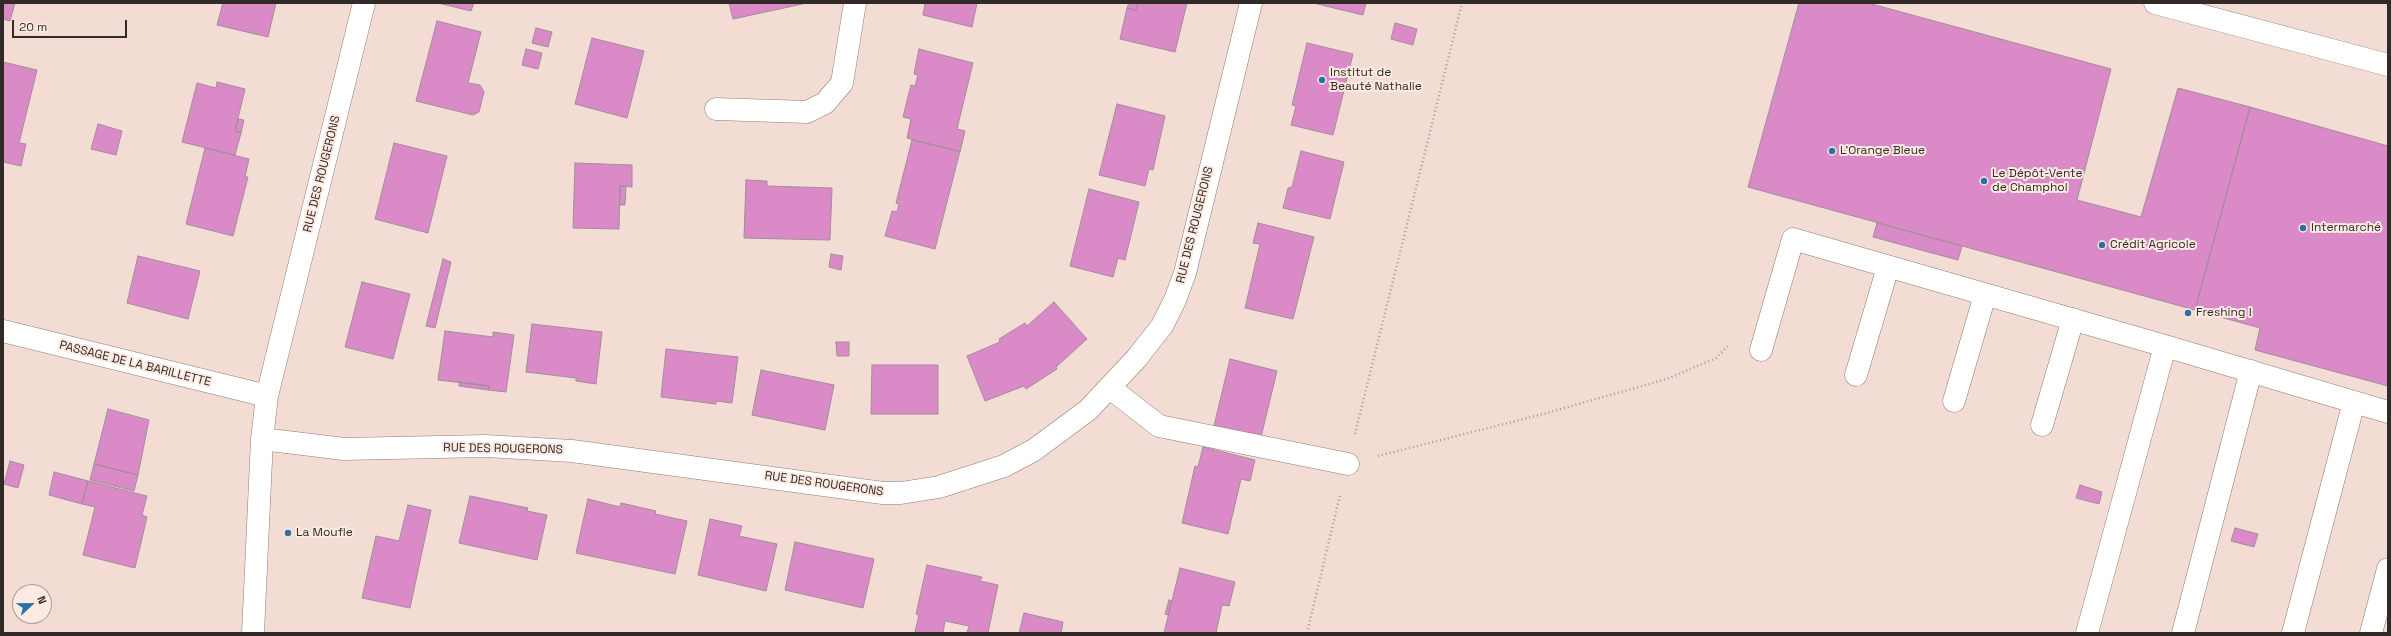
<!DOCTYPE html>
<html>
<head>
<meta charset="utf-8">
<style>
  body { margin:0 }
  #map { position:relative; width:2391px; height:636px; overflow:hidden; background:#f2dcd3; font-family:"Space Grotesk",sans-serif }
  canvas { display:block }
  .frame { position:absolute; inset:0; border:4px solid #322a26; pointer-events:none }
  .north { position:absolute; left:12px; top:584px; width:40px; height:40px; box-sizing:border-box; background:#fceae3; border:1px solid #ab9d97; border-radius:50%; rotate:68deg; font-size:11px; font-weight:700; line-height:16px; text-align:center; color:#322a26 }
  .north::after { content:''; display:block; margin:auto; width:14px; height:18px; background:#2c71a6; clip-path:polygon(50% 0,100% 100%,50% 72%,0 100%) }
  .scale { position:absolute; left:12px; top:20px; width:115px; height:18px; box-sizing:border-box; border:2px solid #322a26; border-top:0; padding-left:5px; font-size:12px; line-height:14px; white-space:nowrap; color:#322a26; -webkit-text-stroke:3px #fceae3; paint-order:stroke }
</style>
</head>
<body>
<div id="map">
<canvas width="2391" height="636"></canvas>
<div class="frame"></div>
<div class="north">N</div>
<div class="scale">20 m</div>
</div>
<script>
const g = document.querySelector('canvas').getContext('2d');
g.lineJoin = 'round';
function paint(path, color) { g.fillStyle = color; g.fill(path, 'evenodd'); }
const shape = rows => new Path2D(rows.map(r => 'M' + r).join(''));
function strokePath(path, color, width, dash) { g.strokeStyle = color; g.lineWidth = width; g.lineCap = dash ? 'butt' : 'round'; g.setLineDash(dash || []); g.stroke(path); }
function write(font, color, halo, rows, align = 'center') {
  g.font = font + ' "Space Grotesk",sans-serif'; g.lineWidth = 4; g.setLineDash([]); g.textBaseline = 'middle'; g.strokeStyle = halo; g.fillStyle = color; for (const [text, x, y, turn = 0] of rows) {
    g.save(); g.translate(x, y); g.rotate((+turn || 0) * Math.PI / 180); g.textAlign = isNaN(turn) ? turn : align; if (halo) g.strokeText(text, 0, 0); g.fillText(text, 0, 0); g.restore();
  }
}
const building = shape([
  [3,3,15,3,10,21,3,19,3,3],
  [223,3,276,3,268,37,217,25,223,3],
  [438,3,474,3,471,11,438,3],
  [729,3,807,3,733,19,729,3],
  [925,3,977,3,972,27,923,15,925,3],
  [1129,3,1138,3,1136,10,1127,8,1129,3],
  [1138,3,1187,3,1175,52,1120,39,1127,8,1136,10,1138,3],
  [1313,3,1366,3,1363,15,1313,3],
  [1799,3,1868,3,2111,69,2077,200,2141,217,2178,88,2250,107,2195,310,1748,187,1799,3],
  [437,21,481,32,468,83,480,85,484,92,479,112,473,115,416,101,437,21],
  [1395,23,1417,29,1413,45,1391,39,1395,23],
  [536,28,552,32,548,47,532,43,536,28],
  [592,38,644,51,627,118,575,104,592,38],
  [1307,43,1353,54,1333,135,1291,125,1296,106,1292,105,1307,43],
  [526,49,542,53,538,69,522,65,526,49],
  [919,49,973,63,957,129,965,131,960,152,907,138,911,119,903,117,911,85,915,86,918,75,914,74,919,49],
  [3,62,37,70,19,143,26,144,21,166,3,162,3,62],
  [217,82,245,89,235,131,241,133,235,155,182,142,197,83,216,88,217,82],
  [1117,104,1165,116,1153,170,1149,169,1145,186,1099,175,1117,104],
  [2250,107,2388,146,2388,386,2255,350,2260,328,2195,310,2250,107],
  [238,119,244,120,241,133,235,131,238,119],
  [98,124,122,131,116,155,91,149,98,124],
  [912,140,960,151,935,249,885,236,892,211,897,212,899,204,896,203,912,140],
  [394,143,447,156,428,233,375,219,394,143],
  [205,148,249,159,245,177,248,177,233,236,186,224,205,148],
  [1301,151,1344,162,1330,219,1283,208,1288,188,1292,187,1301,151],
  [575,163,632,165,632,187,620,186,619,229,573,228,575,163],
  [746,180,767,181,767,186,832,188,830,240,744,238,746,180],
  [620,186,626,186,625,205,620,205,620,186],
  [1089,189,1139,202,1125,260,1118,258,1113,277,1070,266,1089,189],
  [1258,223,1314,237,1293,319,1245,308,1260,244,1253,243,1258,223],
  [1877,223,1962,246,1958,260,1873,237,1877,223],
  [831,254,843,256,841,270,829,267,831,254],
  [138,256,200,271,188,319,127,303,138,256],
  [443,259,451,262,435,328,426,326,443,259],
  [362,282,410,294,393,359,345,347,362,282],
  [1054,302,1087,339,1056,367,1057,369,1026,389,1024,386,985,401,967,356,1000,342,999,339,1025,323,1027,326,1054,302],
  [532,324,602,332,596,384,576,381,576,378,526,372,532,324],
  [445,331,493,337,493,332,514,335,506,392,488,390,489,386,438,380,445,331],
  [836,342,849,342,849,356,837,356,836,342],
  [666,349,738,357,732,403,716,401,716,404,661,397,666,349],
  [1230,359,1277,371,1261,437,1214,426,1230,359],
  [872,365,938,365,938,414,871,414,872,365],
  [761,370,834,385,825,430,752,415,761,370],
  [459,382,489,386,488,390,459,386,459,382],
  [108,409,149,420,138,475,94,464,108,409],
  [1203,447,1255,460,1250,481,1241,479,1228,534,1182,523,1195,466,1198,467,1203,447],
  [10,461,24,465,18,488,4,484,10,461],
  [94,464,138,475,134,491,90,480,94,464],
  [54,472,88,481,82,504,49,495,54,472],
  [88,481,147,496,142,515,147,517,135,568,83,555,95,507,82,504,88,481],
  [2080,485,2102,492,2099,504,2076,498,2080,485],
  [470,496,528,508,527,511,547,515,537,560,459,543,470,496],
  [588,499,620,507,621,503,656,511,655,514,687,521,675,574,576,553,588,499],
  [408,505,431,510,410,608,362,598,376,536,399,541,408,505],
  [710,519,742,526,739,536,777,544,766,591,698,575,710,519],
  [2235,528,2258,534,2254,547,2231,541,2235,528],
  [795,542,874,559,863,608,785,590,795,542],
  [927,565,982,577,980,581,998,585,988,633,967,633,969,626,945,621,943,633,915,632,919,615,916,614,927,565],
  [1180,568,1235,582,1229,606,1222,605,1216,633,1164,633,1180,568],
  [1169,600,1172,601,1168,615,1165,614,1169,600],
  [1024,613,1063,622,1061,633,1019,633,1024,613]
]);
paint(building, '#db8ac8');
strokePath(building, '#9f8e9a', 1);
const minor = shape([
  [2155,3,2388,65],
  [716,109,807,112,825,103,842,83,855,3],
  [3,331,267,396],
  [1761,350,1793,239,2165,346],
  [1856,375,1888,267],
  [1110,388,1159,426,1348,464],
  [1954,401,1985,295],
  [2042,425,2073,319],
  [262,439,344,449,486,446,572,451,883,493,901,493,939,487,1004,466,1034,450,1088,410,1136,359,1162,326,1175,300,1185,273,1251,3],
  [253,633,262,439,267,396,364,3],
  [2087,633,2165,346,2388,412],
  [2183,633,2251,371],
  [2293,633,2354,402],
  [2371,633,2388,569]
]);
strokePath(minor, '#907c74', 23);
strokePath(shape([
  [1355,434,1462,3],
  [1378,456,1543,414,1667,379,1716,358,1729,345],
  [1307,633,1340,495]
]), '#aa9992', 2.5, [1, 3]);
strokePath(minor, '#fff', 22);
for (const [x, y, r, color] of [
  [1322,80,4,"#2c71a6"],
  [1832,151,4,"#2c71a6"],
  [1984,181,4,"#2c71a6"],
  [2303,228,4,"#2c71a6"],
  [2102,245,4,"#2c71a6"],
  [2188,313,4,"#2c71a6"],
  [288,533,4,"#2c71a6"]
]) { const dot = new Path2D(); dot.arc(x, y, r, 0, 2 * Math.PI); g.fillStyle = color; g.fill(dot); strokePath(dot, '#fceae3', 1.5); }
write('12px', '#322a26', '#fceae3', [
  ["Institut de",1330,73],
  ["Beauté Nathalie",1330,87],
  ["L'Orange Bleue",1840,151],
  ["Le Dépôt-Vente",1992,174],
  ["de Champhol",1992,188],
  ["Intermarché",2311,228],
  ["Crédit Agricole",2110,245],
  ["Freshing !",2196,313],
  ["La Moufle",296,533]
], 'left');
write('12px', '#322a26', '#fceae3', [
  ["RUE DES ROUGERONS",322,174,-76],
  ["RUE DES ROUGERONS",1195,225,-76],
  ["PASSAGE DE LA BARILLETTE",135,364,14],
  ["RUE DES ROUGERONS",503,449,1],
  ["RUE DES ROUGERONS",824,484,8]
]);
</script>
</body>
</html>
